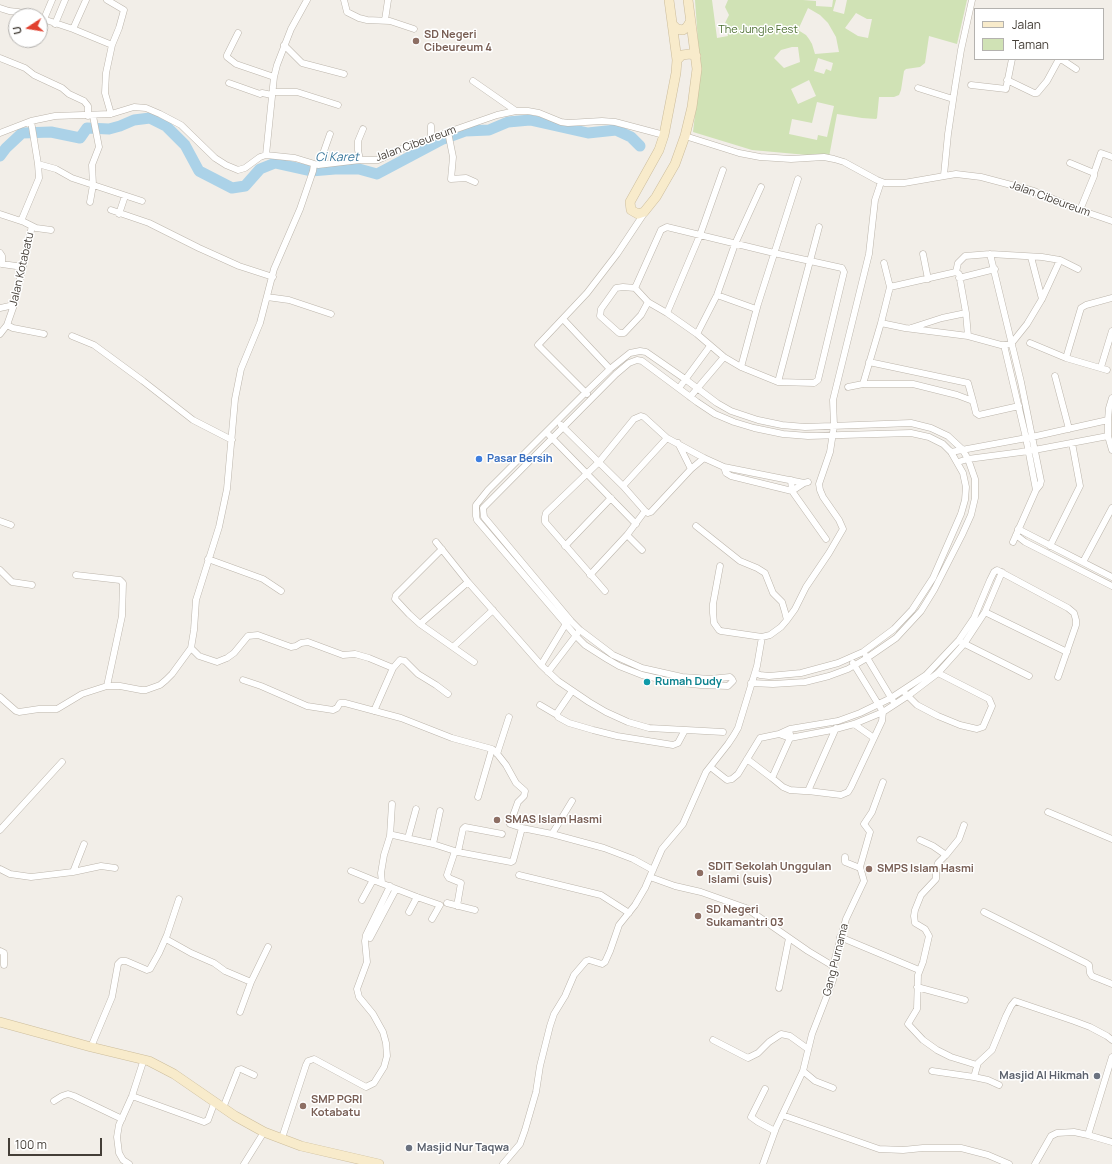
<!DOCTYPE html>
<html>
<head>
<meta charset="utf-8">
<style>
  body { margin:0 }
  #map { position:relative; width:1112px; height:1164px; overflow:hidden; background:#f2eee8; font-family:Manrope,sans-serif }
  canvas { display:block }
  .legend { position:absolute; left:974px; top:8px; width:130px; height:52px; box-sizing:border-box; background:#fff; border:1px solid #b4b2af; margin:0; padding:5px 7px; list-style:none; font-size:12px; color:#443e37 }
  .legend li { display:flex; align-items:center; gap:8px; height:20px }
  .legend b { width:20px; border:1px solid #b4b2af }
  .north { position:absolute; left:8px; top:8px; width:40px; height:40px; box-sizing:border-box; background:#fff; border:1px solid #b4b2af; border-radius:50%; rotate:258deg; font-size:11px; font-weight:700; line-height:16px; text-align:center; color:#443e37 }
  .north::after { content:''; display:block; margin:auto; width:14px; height:18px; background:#e1402f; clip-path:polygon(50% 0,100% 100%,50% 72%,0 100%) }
  .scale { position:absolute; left:8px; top:1138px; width:94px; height:18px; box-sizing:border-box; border:2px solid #443e37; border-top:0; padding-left:5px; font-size:12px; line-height:14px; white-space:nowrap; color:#443e37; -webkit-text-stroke:3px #fff; paint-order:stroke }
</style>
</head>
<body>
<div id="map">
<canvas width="1112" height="1164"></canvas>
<ul class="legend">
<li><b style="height:5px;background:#f8ebcb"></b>Jalan</li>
<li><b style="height:11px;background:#d0e2b5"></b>Taman</li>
</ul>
<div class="north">U</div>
<div class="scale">100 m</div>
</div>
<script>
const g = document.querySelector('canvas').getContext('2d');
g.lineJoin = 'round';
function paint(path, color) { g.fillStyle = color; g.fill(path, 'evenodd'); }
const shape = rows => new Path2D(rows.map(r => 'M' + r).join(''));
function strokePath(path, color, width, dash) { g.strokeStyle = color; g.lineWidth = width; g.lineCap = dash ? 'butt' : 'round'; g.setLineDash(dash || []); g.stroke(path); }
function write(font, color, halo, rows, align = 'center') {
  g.font = font + ' Manrope,sans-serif'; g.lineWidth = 3; g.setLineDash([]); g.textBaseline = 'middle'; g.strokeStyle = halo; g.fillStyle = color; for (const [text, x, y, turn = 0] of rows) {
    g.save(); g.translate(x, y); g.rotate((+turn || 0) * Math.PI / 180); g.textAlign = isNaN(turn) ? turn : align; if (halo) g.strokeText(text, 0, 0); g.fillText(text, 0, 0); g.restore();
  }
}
paint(shape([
  [695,0,712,0,717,38,728,36,725,23,729,15,725,7,728,0,803,0,816,1,816,6,832,7,833,0,836,0,833,11,844,14,847,0,967,0,957,44,929,36,925,63,920,67,906,69,904,71,901,90,899,95,894,97,879,97,877,118,876,119,862,118,837,114,829,157,752,150,693,132,700,70],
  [808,8,820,15,828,23,836,37,839,52,815,54,812,44,809,39,806,35,798,30],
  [856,13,867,19,872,19,868,38,858,36,845,28],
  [792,47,798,47,800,62,784,68,774,58,781,50],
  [818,58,833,63,831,71,826,69,824,74,814,71],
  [809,80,816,96,798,104,791,89],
  [817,102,834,106,827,137,818,135,817,140,789,134,792,119,812,123]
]), '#d0e2b5');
strokePath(shape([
  [0,156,6,148,22,133,51,132,80,138,87,128,109,129,120,126,134,120,150,118,166,126,185,145,199,171,232,188,245,186,260,169,275,163,311,171,335,169,359,169,377,174,443,139,465,131,489,130,508,122,530,120,588,133,616,130,631,137,640,146]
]), '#abd2e8', 11);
const street = shape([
  [107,0,124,10,119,28,112,45,106,73,105,93,111,114],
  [344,0,347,12,359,18,367,20,390,21,414,29],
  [0,8,9,11,18,12,34,16],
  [40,18,73,29,112,45],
  [44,19,52,0],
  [385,20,388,0],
  [55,24,65,0],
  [73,29,86,0],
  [238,33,227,55,227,57,236,64,274,77],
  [284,45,302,63,344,74],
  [0,58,25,68,34,75,62,88,69,94,84,101,88,106,88,116],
  [1061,59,1076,69],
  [1007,80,1034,93,1037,93,1047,81,1059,59],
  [473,81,516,111],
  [229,83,260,94,262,93,272,95],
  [971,85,1006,89,1012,59],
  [918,88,953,99],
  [273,92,297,92,338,105],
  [448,132,453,157,451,179,466,178,475,182],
  [0,133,31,121,55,116,111,114,134,107,146,108,160,114,181,125,215,158,226,165,238,170,245,168,260,157,266,155,295,158,318,165,360,160,378,160,406,147,434,137,497,115,516,111,528,111,539,113,561,122,568,123,602,121,615,122,664,135],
  [685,136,739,153,760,157,791,159,824,157,834,159,844,162,877,180,885,183,904,183,956,174,981,177,1034,191,1080,210,1112,221],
  [431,138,431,126],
  [266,155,274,77,277,65,291,29,307,0],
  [360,160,358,150,358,141,363,129],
  [1070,163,1094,173,1094,176,1080,210],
  [38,164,56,169,72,178,142,201],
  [319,165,330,134],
  [1094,173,1101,153,1112,157],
  [944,175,948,134,955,87,961,50,972,0],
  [90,202,93,185,92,165,99,147,93,116],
  [111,210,149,223,199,248,239,266,273,277],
  [0,214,24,222,36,228,51,230],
  [119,214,125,196],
  [21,221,39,178,38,164,31,121],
  [0,253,2,256,2,264,23,267],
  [923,254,928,279],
  [990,254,1021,382,1041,481,1040,485,1036,490,1013,542],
  [1031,257,1042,299],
  [884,263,890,287],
  [956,272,958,263,965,256,990,254,1042,257,1060,260,1078,269],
  [959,278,995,269],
  [635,288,661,230,667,227,774,253,842,268,844,272,818,380,814,383,778,382,741,367,724,357,697,334,667,313,648,302,635,288,623,287,616,288,601,309,600,316,619,333,624,333,641,315,648,302],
  [717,295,756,309],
  [267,297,289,300,331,314],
  [0,308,14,305],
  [667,313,700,235,723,170],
  [563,319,610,369],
  [881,323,890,287,956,272,959,274,966,313],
  [7,325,13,328,44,334],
  [911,328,942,318,966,313,968,336],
  [0,334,7,325,14,305,32,226],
  [697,334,717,295,735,244,761,187],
  [72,336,94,345,143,381,193,420,232,440],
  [1030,343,1066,358,1107,370],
  [1004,345,1026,438,1036,490],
  [1066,358,1081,308,1086,305,1112,298],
  [869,362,968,383,973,401],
  [741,367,758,304,798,179],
  [1101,367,1112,331],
  [1055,376,1069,429],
  [778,382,819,227],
  [863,384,881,323,905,328,968,336,1001,345,1011,344,1027,324,1042,299,1060,260],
  [848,387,863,384,913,384,957,395,973,401,976,413,979,415,1019,406],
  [679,388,710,346],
  [587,394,538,345,587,293,617,254,645,212],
  [690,397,724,357],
  [1112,398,1109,408,1108,420,1108,436,1112,450],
  [561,425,623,486,645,511],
  [549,435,636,524],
  [678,443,691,469],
  [951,452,1032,437,1108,420],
  [958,462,968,459,1029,451,1108,436],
  [724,467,726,473,731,476,792,491,804,483,808,482],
  [791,480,792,491,826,539],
  [623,486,667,438],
  [0,521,11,525],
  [696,526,740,561,757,568,765,573,773,593,782,602,785,612,787,620,781,627,770,635,762,637,721,631,719,630,714,623,713,613,713,604,720,566],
  [1018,529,1112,577],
  [1016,535,1025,542,1112,586],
  [436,542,468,582,541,665,558,681,589,702,606,712,628,722,649,728,723,732],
  [565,546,611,498],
  [1050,546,1080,486,1072,443],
  [442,549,396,595,395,599,409,614,420,624,474,662],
  [642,550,627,535,645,511,648,513,651,512,691,469,704,458],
  [208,559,263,579,281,591],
  [1083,562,1112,508],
  [0,570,12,582,32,585],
  [76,575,120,580,123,583,122,616,107,686],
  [590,575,627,535],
  [605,591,545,522,545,517,546,513,599,462,634,419,641,416,644,417,667,438,704,458,724,467,804,483],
  [985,612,1067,652],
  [787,620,795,609,806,587,829,553,843,529,839,520,823,497,820,490,819,484,830,452,834,426,833,400,869,254,875,200,881,182],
  [420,624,468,582],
  [580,630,613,655,642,668,682,677,710,679,730,677,732,679,733,681,728,686,701,685,672,682,642,675,619,666,607,659,585,645,576,636,477,520,476,516,476,505,488,490,585,393,610,369,630,353,640,351,646,352,685,379,717,403,731,411,758,420,782,425,805,427,911,423,931,428,948,436,962,449,968,459,975,479,975,498,971,515,962,535,934,590,921,611,896,638,867,658,848,669,829,676,805,682,773,684,751,683],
  [961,642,1029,676],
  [453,647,493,610],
  [191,648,199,656,217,662,227,658,234,653,248,636,258,635,291,647,296,646,301,643,308,642,343,655,355,654,369,658,393,668,374,711],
  [866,656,893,701],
  [541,665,567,622],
  [393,668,400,660,405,661,418,674,436,685,448,694],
  [548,672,580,630,571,621,484,517,483,508,616,374,629,363,637,360,642,361,697,402,715,414,734,422,754,428,783,434,808,436,911,433,929,437,943,444,951,452,963,473,966,487,965,500,961,514,933,578,912,610,894,629,863,652,838,663,801,673,769,676,760,675,755,673],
  [243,680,261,686,307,706,333,710,337,708,340,703,345,703,401,718,452,738,492,749,495,751,506,765,516,783,525,791,524,796,518,802,510,824,522,828,552,834,604,848,633,859,653,870],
  [572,691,557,713,558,717,569,723,593,730,617,736,673,745,678,743,685,730],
  [905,693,917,705,938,716,960,725,977,729,983,727,992,706,989,699,938,673],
  [0,697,16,711,19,712,39,709,57,709,82,694,107,686,120,686,141,690,146,690,160,685,166,680,172,674,191,648,194,630,196,600,219,527,227,489,235,399,241,369,260,323,274,269,300,209,313,171,314,164],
  [540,705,557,715],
  [854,724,874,738],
  [779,734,790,738,832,730,854,724,883,712,909,695,938,673,964,644,985,612,1002,572],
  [790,734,790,738,772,778,783,787,790,790,804,791,808,791,836,728],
  [497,754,509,717],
  [747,759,772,778],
  [713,769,727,780,732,779,738,774,760,738,779,734,790,729,838,721,860,713,891,698,926,675,959,640,974,618,990,580,994,572,997,570,1068,608,1074,613,1076,620,1076,625,1058,677],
  [808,791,841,795,848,792,851,787,882,721,883,712,853,663],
  [478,797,492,749],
  [1048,812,1112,839],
  [0,830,62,762],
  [552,834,572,801],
  [390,836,392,804],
  [408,838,416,809],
  [920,840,933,846,946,855,938,863,936,871,936,879,921,895,915,910,914,916,915,923,925,929,929,936,923,962,918,975,917,1009,908,1024,923,1040,937,1050,951,1057,977,1065],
  [433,844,440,811],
  [455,851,447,875,449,878,461,883,457,906],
  [458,852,463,829,465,827,502,834],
  [946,855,959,839,964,825],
  [845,857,845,862,860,868],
  [0,869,10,874,31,877,73,872,101,866,115,868],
  [351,871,373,880],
  [73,872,84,844],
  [519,875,601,895,629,913],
  [650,877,675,886,701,892,746,908,808,951,833,966],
  [382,883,381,873,384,855,390,836,393,835,433,844,458,852,511,862,513,861,522,828],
  [362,900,373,880,417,897,440,905,432,919],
  [447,903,475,910],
  [409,912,417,897],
  [984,912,1086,963,1089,965,1090,973,1092,976,1112,984],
  [840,937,919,970],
  [370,938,396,889],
  [166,939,191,953,214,963,225,971,251,982],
  [0,951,4,953,4,965],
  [917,987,965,1000],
  [779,988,789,938],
  [240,1012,251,982,268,947],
  [713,1040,748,1058,758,1053,769,1042,781,1034,790,1036,808,1049],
  [91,1047,112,997,118,964,121,961,126,961,147,970,150,969,159,953,167,935,179,899],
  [803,1071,815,1081,833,1088],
  [932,1071,974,1077,988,1080,999,1085],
  [974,1077,978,1063,992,1050,1006,1016,1011,1006,1015,1001,1074,1021,1090,1027,1107,1036,1112,1040],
  [765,1089,751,1117,758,1122,775,1131],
  [132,1096,204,1122,208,1120,215,1101],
  [54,1101,62,1096,68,1094,74,1096,122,1119],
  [223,1108,238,1070,241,1069,254,1075],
  [782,1115,879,1149,903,1150,923,1148,961,1148,988,1155,1009,1164],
  [1088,1135,1112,1057],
  [282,1138,306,1065,308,1061,314,1059,366,1087,374,1083,384,1067,387,1056,386,1043,383,1032,373,1014,359,997,357,989,367,962,365,941,366,935,390,886],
  [129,1164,123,1160,119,1153,117,1137,119,1125,132,1096,144,1059],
  [244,1164,264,1132],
  [503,1164,520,1144,525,1130,536,1092,540,1066,550,1026,554,1014,565,996,574,975,586,961,589,960,602,964,605,962,610,951,619,925,635,905,645,888,662,849,683,824,706,772,728,744,734,735,738,728,757,666,762,637],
  [763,1164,776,1128,803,1071,812,1034,833,980,833,966,846,919,864,881,860,867,870,832,864,824,872,812,883,782],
  [1035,1164,1051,1136,1057,1133,1074,1132,1088,1135,1112,1142]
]);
const secondary = shape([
  [669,0,677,60,676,73,664,135,659,150,630,202,631,210,638,214,644,212,656,197,675,164,685,136,692,107,697,69,688,0],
  [672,24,677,29,683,30,687,27,690,22],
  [677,60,682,55,690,54,696,56],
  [0,1022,91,1047,149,1061,174,1074,235,1116,264,1132,301,1146,379,1164]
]);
strokePath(street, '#bcb5ab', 7);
strokePath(secondary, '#ccbd9c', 10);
strokePath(street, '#fff', 6);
strokePath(secondary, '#f8ebcb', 9);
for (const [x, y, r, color] of [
  [416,41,4,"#8d6e63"],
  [479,459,4,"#3f7fe0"],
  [647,682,4,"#0f9aa8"],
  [497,820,4,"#8d6e63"],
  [869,869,4,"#8d6e63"],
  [700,873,4,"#8d6e63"],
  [698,916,4,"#8d6e63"],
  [1097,1076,4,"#6b7280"],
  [303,1106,4,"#8d6e63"],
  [409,1148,4,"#6b7280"]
]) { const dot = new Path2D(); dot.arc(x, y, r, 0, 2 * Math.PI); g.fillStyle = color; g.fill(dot); strokePath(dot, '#fff', 1.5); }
write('11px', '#4c6f31', '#fff', [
  ["The Jungle Fest",758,30]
]);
write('bold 11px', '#785e54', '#fff', [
  ["SD Negeri",424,35],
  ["Cibeureum 4",424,48],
  ["SMAS Islam Hasmi",505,820],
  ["SDIT Sekolah Unggulan",708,867],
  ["Islami (suis)",708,880],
  ["SMPS Islam Hasmi",877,869],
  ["SD Negeri",706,910],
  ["Sukamantri 03",706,923],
  ["SMP PGRI",311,1100],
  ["Kotabatu",311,1113]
], 'left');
write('11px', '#443e37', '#fff', [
  ["Jalan Cibeureum",416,144,-20],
  ["Jalan Cibeureum",1050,199,20],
  ["Jalan Kotabatu",22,269,-77],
  ["Gang Purnama",836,960,-76]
]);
write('bold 11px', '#366cbe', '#fff', [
  ["Pasar Bersih",487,459]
], 'left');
write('bold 11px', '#0d838f', '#fff', [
  ["Rumah Dudy",655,682]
], 'left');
write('bold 11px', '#5b616d', '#fff', [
  ["Masjid Al Hikmah",1089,1076],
  ["Masjid Nur Taqwa",417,1148,"left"]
], 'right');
write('italic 12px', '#3b799d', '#fff', [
  ["Ci Karet",337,158]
]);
</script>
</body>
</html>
